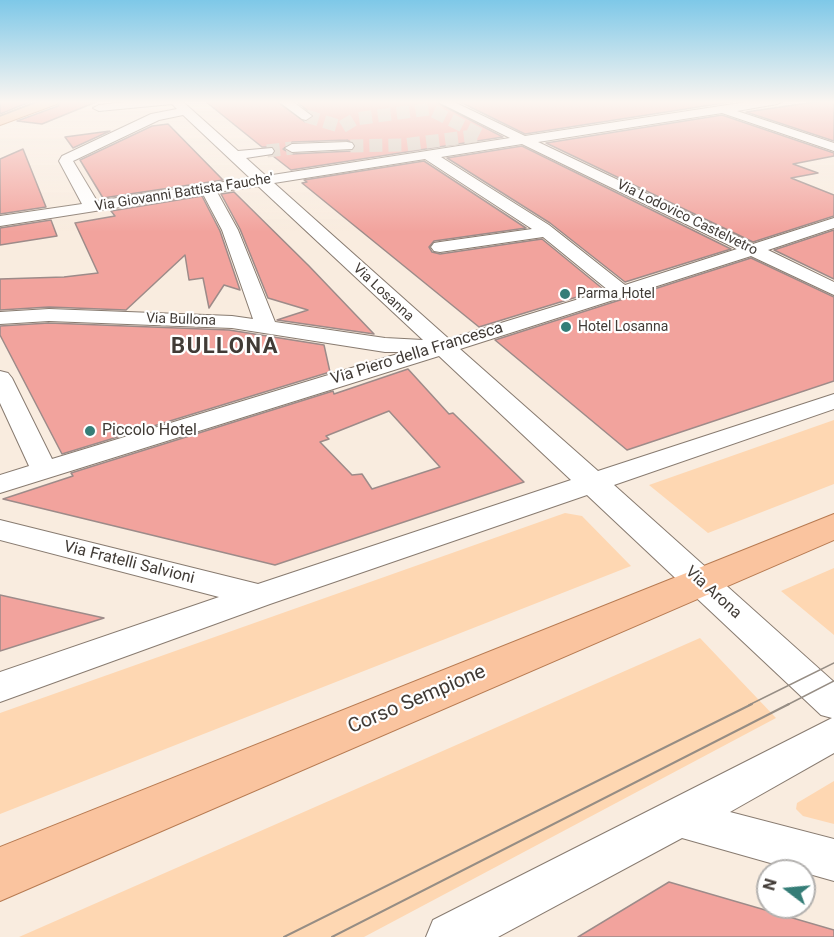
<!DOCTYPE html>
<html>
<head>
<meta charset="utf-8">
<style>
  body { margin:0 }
  #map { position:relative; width:834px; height:937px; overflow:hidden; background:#f9ecdf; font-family:Roboto,sans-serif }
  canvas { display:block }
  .north { position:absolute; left:756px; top:859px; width:60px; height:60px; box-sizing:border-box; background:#fff; border:2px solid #b3b1af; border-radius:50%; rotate:286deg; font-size:16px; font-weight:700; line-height:24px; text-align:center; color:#413b36 }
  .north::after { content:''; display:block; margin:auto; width:21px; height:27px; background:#357d77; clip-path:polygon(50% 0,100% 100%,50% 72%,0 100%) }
</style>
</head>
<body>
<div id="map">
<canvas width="834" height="937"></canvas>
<div class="north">N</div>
</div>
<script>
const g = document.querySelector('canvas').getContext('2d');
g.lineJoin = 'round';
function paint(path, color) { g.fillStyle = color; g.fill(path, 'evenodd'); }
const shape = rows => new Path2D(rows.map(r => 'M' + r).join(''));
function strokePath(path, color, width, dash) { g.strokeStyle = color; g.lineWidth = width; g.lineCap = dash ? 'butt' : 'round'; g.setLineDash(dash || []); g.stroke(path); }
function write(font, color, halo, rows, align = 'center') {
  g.font = font + ' Roboto,sans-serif'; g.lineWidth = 4.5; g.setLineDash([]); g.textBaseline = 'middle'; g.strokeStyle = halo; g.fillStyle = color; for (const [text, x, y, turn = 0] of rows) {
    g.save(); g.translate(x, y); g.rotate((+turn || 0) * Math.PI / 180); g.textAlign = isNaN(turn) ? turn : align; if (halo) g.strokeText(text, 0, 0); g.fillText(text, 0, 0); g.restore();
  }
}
paint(shape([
  [834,420,834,484,708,533,649,485],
  [565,513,582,516,631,566,0,814,0,713],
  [834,568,834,635,781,591],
  [700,638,776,718,364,937,19,937],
  [834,781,834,824,803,816,796,809,797,803]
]), '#fed7b2');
const building = shape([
  [0,101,32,101,0,114,0,101],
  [61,101,96,102,42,124,17,121,58,106,61,101],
  [205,101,276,101,305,122,314,116,296,101,434,101,503,137,291,170,273,156,276,152,274,147,262,147,205,101],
  [347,140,356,145,352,151,292,154,283,149,292,142,347,140],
  [458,101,737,101,525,134,458,101],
  [822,101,834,101,834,141,746,112,822,101],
  [722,115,834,153,834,156,793,164,818,173,791,178,834,195,834,216,753,242,546,143,722,115],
  [168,124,223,180,103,198,80,160,152,126,168,124],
  [110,131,73,148,65,137,110,131],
  [522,146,731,249,625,282,550,223,447,158,522,146],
  [23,149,46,207,0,214,0,159,23,149],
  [424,161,526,228,434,241,429,247,432,252,440,254,542,239,603,289,479,327,302,183,307,182,304,180,424,161],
  [234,192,309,266,374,334,277,320,308,310,268,298,240,229,221,194,234,192],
  [202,196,220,231,240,290,224,285,209,308,203,278,189,280,185,255,126,310,49,307,0,310,0,279,64,277,98,273,75,223,115,216,111,211,202,196],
  [51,220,57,236,0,245,0,228,51,220],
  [834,230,834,279,774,250,834,230],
  [751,258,834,297,834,381,627,450,495,340,751,258],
  [49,323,229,330,324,345,330,372,62,454,0,335,0,326,49,323],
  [408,369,449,414,453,413,524,482,275,565,3,499,73,476,71,473,333,391,334,394,408,369],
  [389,411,440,467,372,489,362,474,352,475,320,442,329,439,326,436,389,411],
  [0,595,104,618,0,651,0,595],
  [669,882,834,930,834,937,578,937,669,882]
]);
paint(building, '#f2a39d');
strokePath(building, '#9d8b89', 1.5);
strokePath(shape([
  [306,116,342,127,355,119,429,109,481,135,403,145,347,146],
  [267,151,292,148]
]), '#d4c9bd', 13, [13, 6]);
const minor = shape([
  [134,101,182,101,238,151,272,148,274,151,272,154,246,158,266,176,510,138,436,101,452,101,525,136,753,101,783,101,777,104,737,111,834,143,834,151,722,113,538,142,753,244,834,218,834,228,768,250,834,282,834,295,751,256,460,349,598,471,834,394,834,409,614,485,834,682,834,753,730,812,834,839,834,881,682,838,498,937,426,937,433,920,832,718,821,715,587,495,270,604,0,702,0,672,219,597,0,540,0,520,258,584,571,480,439,356,0,493,0,475,29,466,0,403,0,371,8,373,12,378,52,459,404,352,385,352,232,328,49,321,0,324,0,312,49,309,232,316,253,319,222,230,203,194,0,226,0,216,82,204,59,161,62,156,151,114,177,109,172,104,99,111,93,108,99,105,134,101],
  [183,115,250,178,97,201,73,161,159,120,183,115],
  [522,144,737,249,625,285,549,225,441,157,522,144],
  [425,159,532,229,440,242,434,243,431,247,434,251,440,252,543,237,608,290,449,339,274,183,425,159],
  [258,186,423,340,385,338,275,322,238,230,217,192,258,186],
  [278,101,292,101,312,116,306,120,302,119,278,101],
  [347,142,352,143,354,146,352,149,292,152,285,148,292,144,347,142]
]);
const major = shape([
  [39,101,59,101,57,104,0,125,0,116,39,101],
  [834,514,834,540,0,901,0,847,834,514]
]);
strokePath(minor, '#887b70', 2);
strokePath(major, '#b77a51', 2);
paint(minor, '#fff');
paint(major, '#fac49f');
strokePath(shape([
  [0,116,39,101],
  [749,705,834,663],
  [787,705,834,681]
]), '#968d84', 1.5);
strokePath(shape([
  [284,937,752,704],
  [332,937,789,704]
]), '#968d84', 2);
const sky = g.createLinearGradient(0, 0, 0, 232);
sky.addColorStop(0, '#7ec8e8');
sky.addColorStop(0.44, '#fcf6f1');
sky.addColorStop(1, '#fcf6f100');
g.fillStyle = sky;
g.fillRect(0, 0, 834, 232);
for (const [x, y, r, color] of [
  [565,294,6,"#357d77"],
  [566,327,6,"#357d77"],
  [90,431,6,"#357d77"]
]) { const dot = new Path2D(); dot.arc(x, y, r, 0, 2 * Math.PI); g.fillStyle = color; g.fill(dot); strokePath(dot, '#fff', 2); }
write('14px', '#413b36', '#fff', [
  ["Via Giovanni Battista Fauche'",184,193,-9],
  ["Via Lodovico Castelvetro",687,218,26],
  ["Via Losanna",383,293,43],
  ["Via Bullona",181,320,2]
]);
write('14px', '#413b36', '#fff', [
  ["Parma Hotel",577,294],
  ["Hotel Losanna",578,327]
], 'left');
write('16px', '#413b36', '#fff', [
  ["Via Piero della Francesca",417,354,-17],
  ["Via Fratelli Salvioni",129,563,14],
  ["Via Arona",713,593,42]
]);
write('16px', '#413b36', '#fff', [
  ["Piccolo Hotel",102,431]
], 'left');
write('20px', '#413b36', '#fff', [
  ["Corso Sempione",417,700,-23]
]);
g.letterSpacing = '1.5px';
write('bold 22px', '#413b36', '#fff', [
  ["BULLONA",225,347]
]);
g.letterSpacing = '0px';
</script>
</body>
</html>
